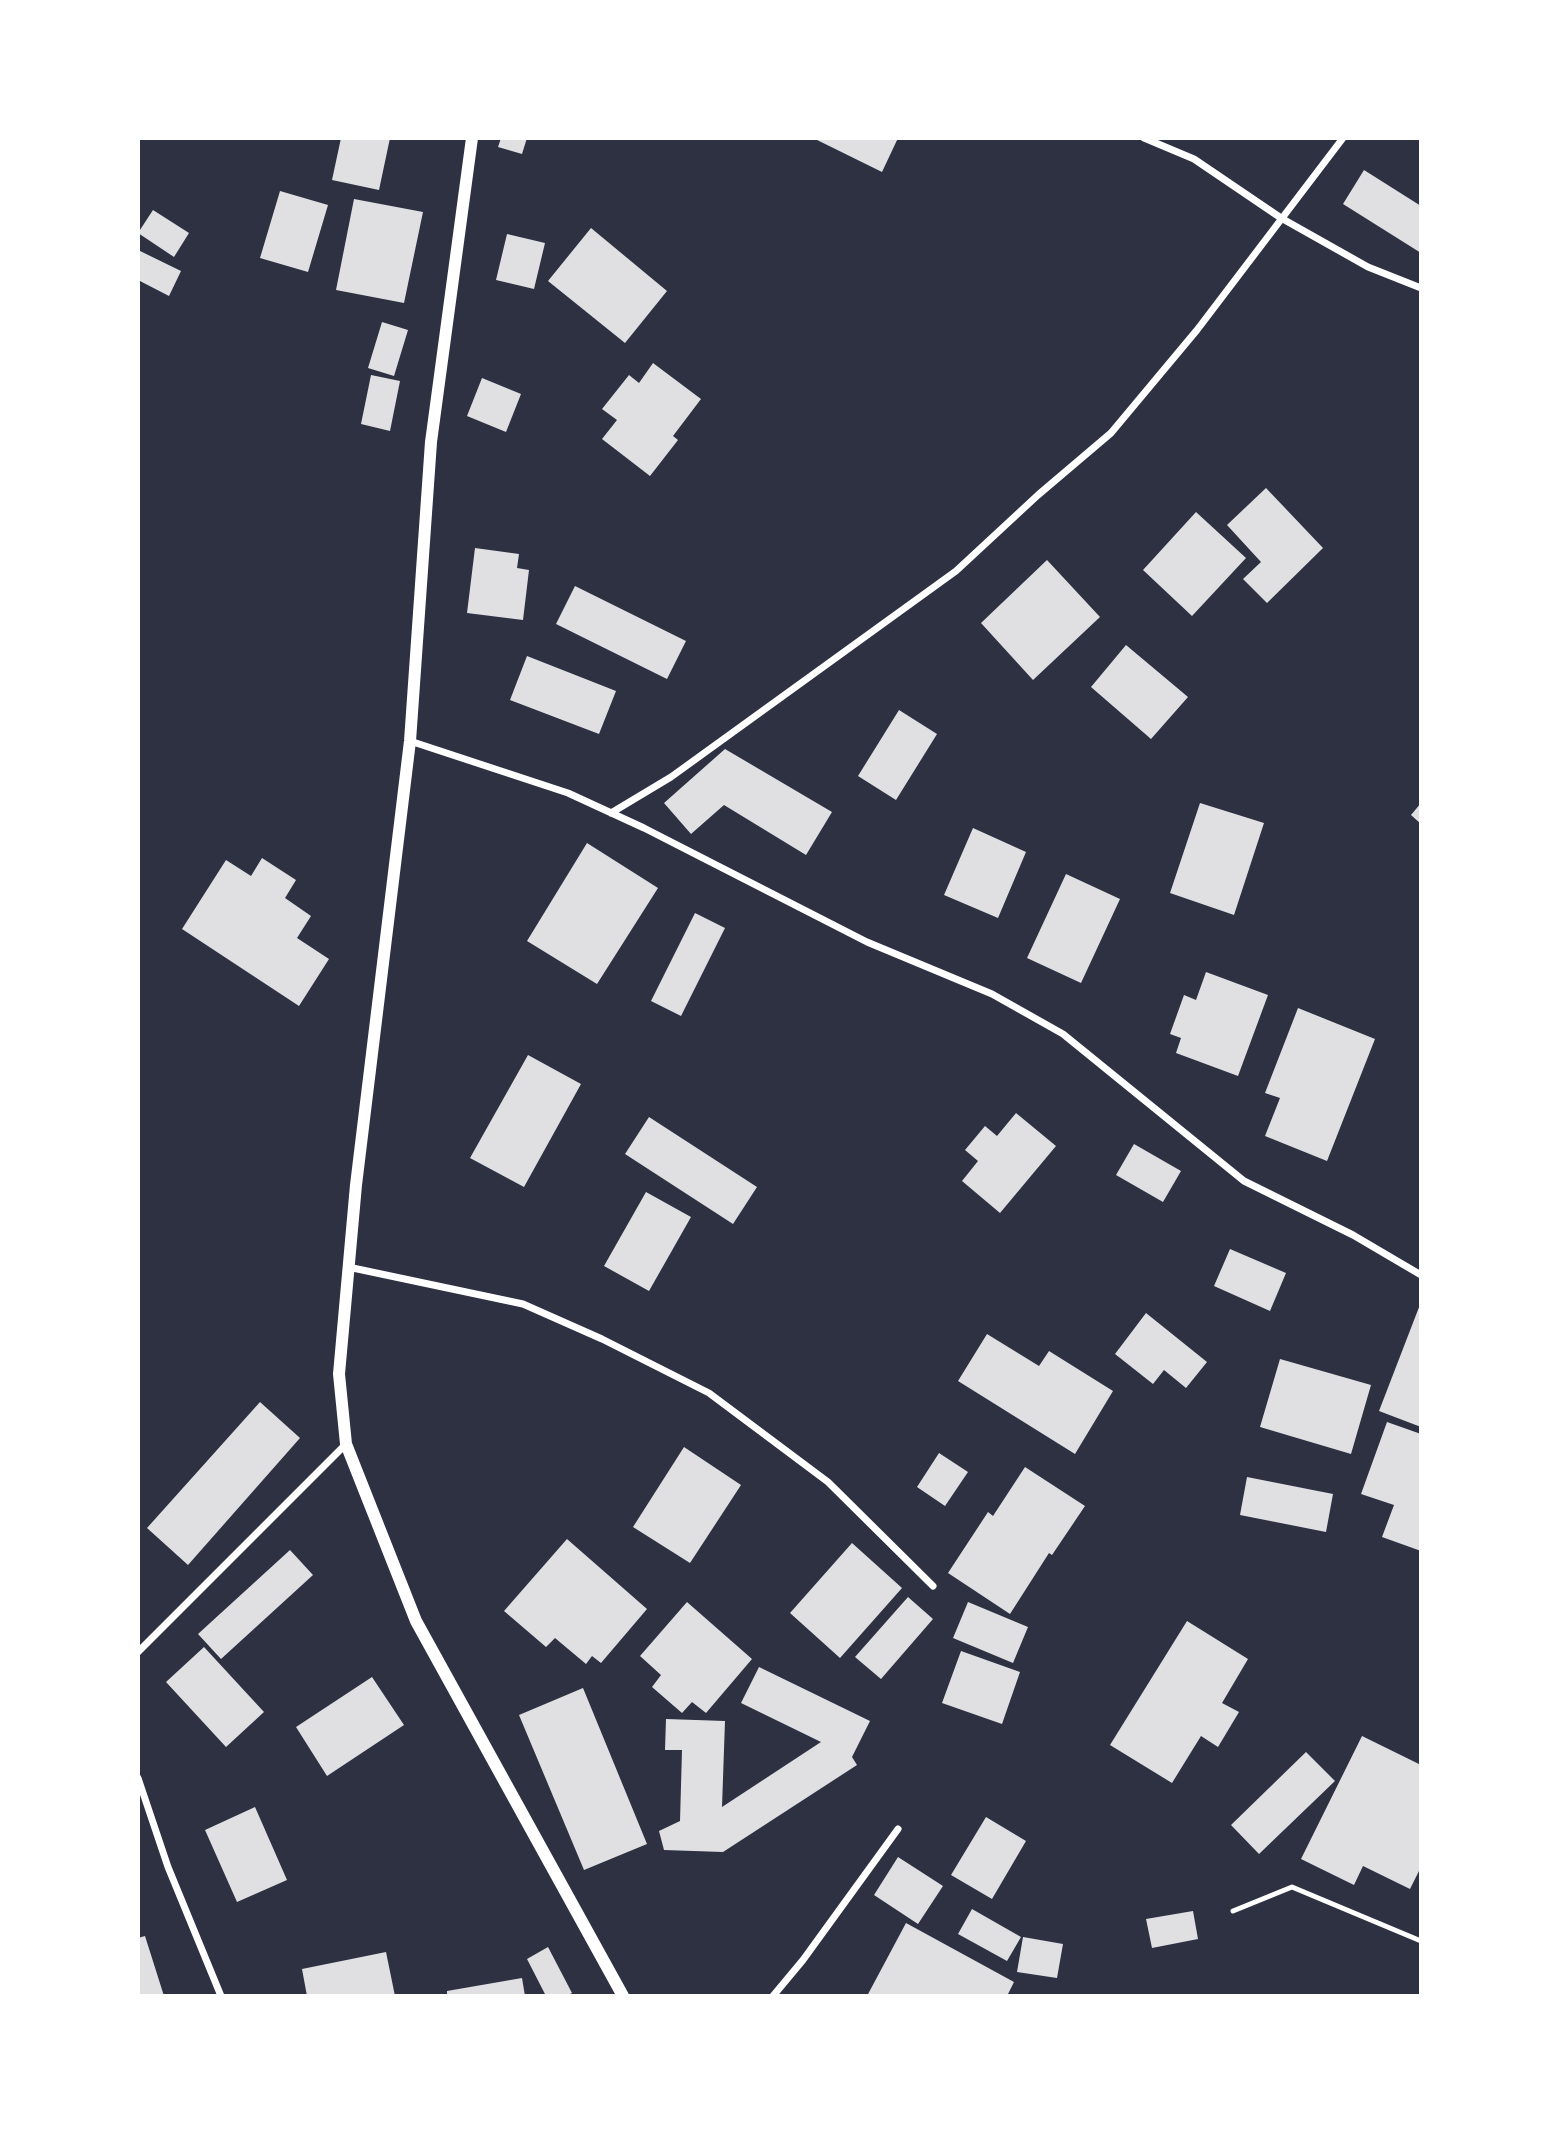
<!DOCTYPE html>
<html>
<head>
<meta charset="utf-8">
<style>
  body { margin:0 }
  #map { position:relative; width:1559px; height:2134px; overflow:hidden; background:#2d3142; font-family:Ubuntu,sans-serif }
  canvas { display:block }
  .frame { position:absolute; inset:0; border:140px solid #fff; pointer-events:none }
</style>
</head>
<body>
<div id="map">
<canvas width="1559" height="2134"></canvas>
<div class="frame"></div>
</div>
<script>
const g = document.querySelector('canvas').getContext('2d');
g.lineJoin = 'round';
function paint(path, color) { g.fillStyle = color; g.fill(path, 'evenodd'); }
const shape = rows => new Path2D(rows.map(r => 'M' + r).join(''));
function strokePath(path, color, width, dash) { g.strokeStyle = color; g.lineWidth = width; g.lineCap = dash ? 'butt' : 'round'; g.setLineDash(dash || []); g.stroke(path); }
paint(shape([
  [341,138,390,138,379,190,332,180],
  [501,138,527,138,522,154,498,147],
  [813,138,898,138,882,172],
  [1364,170,1421,206,1421,253,1343,204],
  [280,191,328,205,308,272,260,258],
  [354,199,423,212,404,303,336,290],
  [153,210,189,233,174,257,138,233],
  [591,228,667,291,625,343,548,281],
  [507,234,545,243,534,289,496,280],
  [138,250,181,271,169,296,138,280],
  [382,322,408,330,394,376,368,368],
  [653,363,701,399,673,436,678,440,650,476,602,439,617,420,602,409,629,375,639,383],
  [371,375,400,381,390,431,361,424],
  [482,378,521,394,506,432,467,416],
  [1266,488,1323,548,1267,603,1243,579,1261,562,1227,525],
  [1196,512,1246,558,1192,616,1143,570],
  [475,548,519,554,517,568,529,570,523,620,467,613],
  [1047,560,1100,617,1033,680,981,623],
  [575,586,686,641,667,679,556,624],
  [1126,645,1188,697,1151,739,1091,687],
  [527,656,616,691,599,734,510,700],
  [899,710,937,734,896,800,858,776],
  [725,749,832,812,806,855,724,805,691,834,664,803],
  [1200,803,1264,823,1234,915,1170,893],
  [1421,803,1421,824,1411,815],
  [973,828,1026,852,998,918,944,895],
  [587,843,658,888,597,984,527,941],
  [262,858,296,880,285,898,311,916,297,938,329,959,299,1006,182,929,226,860,251,876],
  [1066,874,1120,899,1081,983,1027,958],
  [695,913,725,928,681,1016,651,1001],
  [1206,972,1268,995,1238,1076,1176,1053,1181,1038,1170,1034,1184,995,1196,1000],
  [1298,1008,1375,1039,1327,1161,1265,1136,1280,1098,1265,1093],
  [528,1055,581,1084,524,1187,470,1158],
  [1016,1113,1056,1146,1000,1213,962,1181,978,1161,965,1150,985,1126,997,1136],
  [649,1117,757,1187,733,1224,625,1154],
  [1134,1144,1181,1171,1163,1202,1116,1175],
  [646,1192,691,1217,649,1291,604,1266],
  [1230,1249,1286,1273,1270,1311,1214,1286],
  [1421,1302,1421,1427,1379,1411],
  [1146,1313,1207,1362,1186,1388,1164,1370,1153,1384,1115,1354],
  [987,1334,1039,1366,1049,1351,1113,1391,1075,1454,958,1381],
  [1280,1359,1371,1385,1351,1454,1260,1427],
  [260,1402,300,1438,188,1565,147,1528],
  [1387,1422,1421,1434,1421,1551,1382,1537,1394,1505,1361,1494],
  [684,1447,741,1485,690,1563,633,1527],
  [939,1453,968,1472,945,1506,917,1487],
  [1025,1467,1085,1506,1052,1555,1049,1553,1010,1614,948,1573,988,1512,993,1516],
  [1247,1477,1333,1494,1326,1532,1240,1515],
  [567,1539,647,1609,601,1663,592,1656,586,1664,555,1638,546,1647,504,1611],
  [852,1543,902,1588,840,1658,790,1613],
  [290,1550,313,1575,221,1659,198,1634],
  [908,1597,933,1619,881,1679,855,1657],
  [687,1602,752,1659,706,1713,692,1702,682,1713,652,1687,661,1675,640,1656],
  [968,1602,1028,1627,1013,1663,953,1638],
  [1187,1621,1248,1659,1222,1703,1239,1712,1218,1747,1201,1736,1172,1783,1110,1745],
  [204,1647,264,1712,226,1747,166,1682],
  [961,1651,1020,1672,1002,1724,942,1703],
  [759,1667,870,1721,852,1757,857,1765,723,1852,664,1850,659,1831,680,1821,682,1750,665,1750,666,1719,725,1721,722,1807,821,1742,741,1703],
  [372,1677,404,1725,327,1776,296,1727],
  [583,1688,647,1844,584,1870,519,1715],
  [1362,1736,1421,1765,1421,1867,1410,1889,1363,1866,1354,1885,1301,1859],
  [1306,1752,1335,1781,1259,1854,1231,1825],
  [255,1807,287,1880,237,1902,205,1830],
  [986,1817,1026,1841,992,1899,951,1875],
  [898,1857,943,1886,918,1924,874,1895],
  [972,1909,1021,1937,1007,1961,958,1934],
  [1193,1911,1198,1939,1152,1948,1146,1919],
  [906,1923,1014,1982,1007,1996,867,1996],
  [145,1936,164,1996,138,1996,138,1938],
  [1023,1937,1063,1944,1057,1978,1017,1972],
  [548,1947,572,1993,566,1996,546,1996,527,1959],
  [386,1952,395,1996,307,1996,302,1969],
  [522,1978,525,1996,447,1996,447,1991]
]), '#e0e0e3');
strokePath(shape([
  [1233,1911,1292,1887,1421,1941]
]), '#fff', 5);
strokePath(shape([
  [1144,138,1194,159,1281,218,1368,267,1421,288],
  [410,741,568,793,644,828,867,942,992,994,1063,1034,1244,1181,1353,1235,1421,1275],
  [611,813,671,777,956,571,1038,495,1111,433,1197,330,1343,138],
  [348,1267,523,1304,602,1339,709,1393,828,1482,933,1586],
  [138,1652,346,1444],
  [138,1778,168,1867,221,1996],
  [773,1996,803,1960,898,1829]
]), '#fff', 7);
strokePath(shape([
  [472,138,431,442,410,741,356,1185,339,1374,346,1444,416,1621,623,1996]
]), '#fff', 12);
</script>
</body>
</html>
